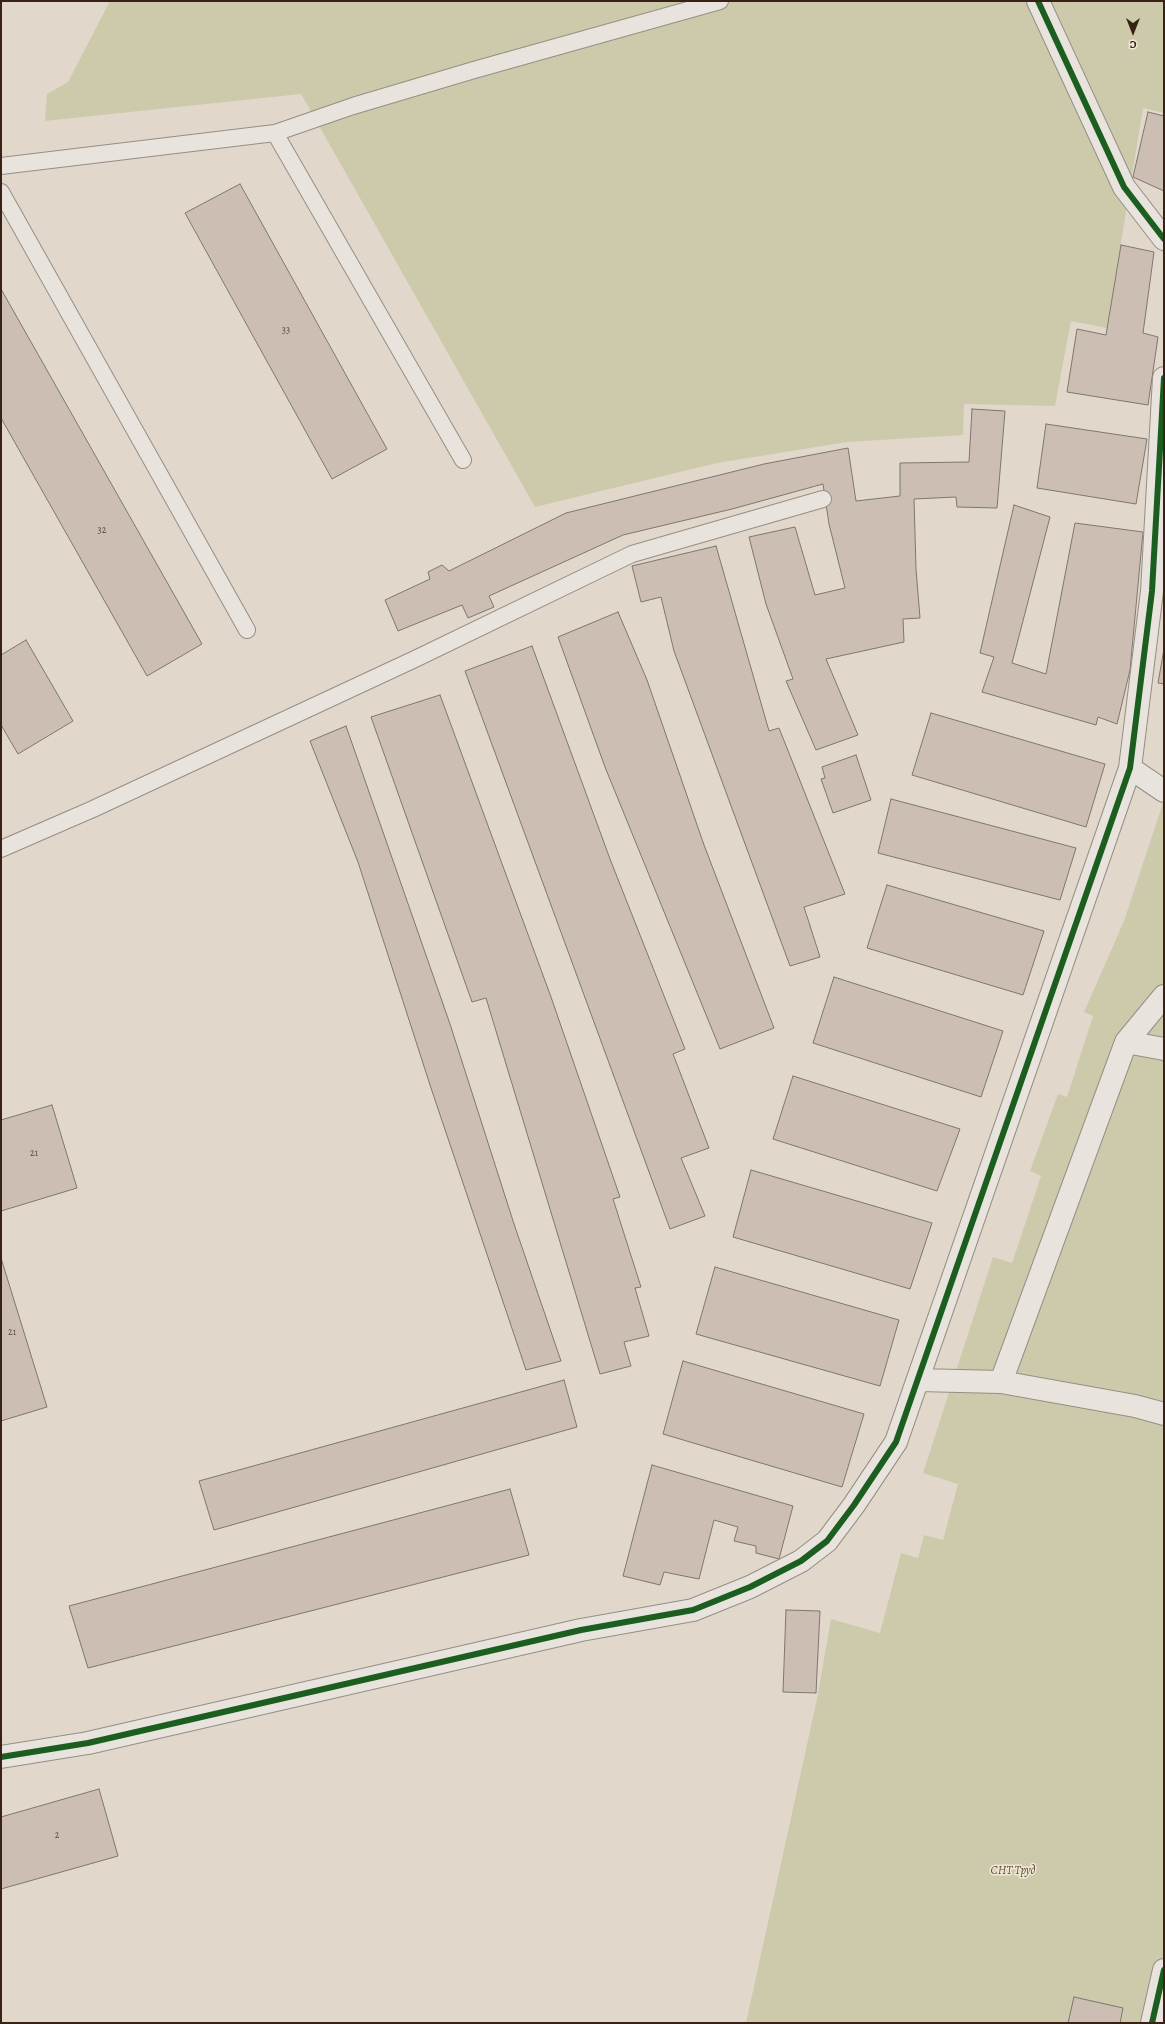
<!DOCTYPE html>
<html>
<head>
<meta charset="utf-8">
<style>
  body { margin:0 }
  #map { position:relative; width:1165px; height:2024px; overflow:hidden; background:#e1d8cb; font-family:Alegreya,serif }
  canvas { display:block }
  .frame { position:absolute; inset:0; border:2px solid #382216; pointer-events:none }
  .north { position:absolute; left:1113px; top:12px; width:40px; height:40px; -webkit-text-stroke:3px #f1e7d7; paint-order:stroke; rotate:180deg; font-size:11px; font-weight:700; line-height:16px; text-align:center; color:#382216 }
  .north::after { content:''; display:block; margin:auto; width:14px; height:18px; background:#382216; clip-path:polygon(50% 0,100% 100%,50% 72%,0 100%) }
</style>
</head>
<body>
<div id="map">
<canvas width="1165" height="2024"></canvas>
<div class="frame"></div>
<div class="north">С</div>
</div>
<script>
const g = document.querySelector('canvas').getContext('2d');
g.lineJoin = 'round';
function paint(path, color) { g.fillStyle = color; g.fill(path, 'evenodd'); }
const shape = rows => new Path2D(rows.map(r => 'M' + r).join(''));
function strokePath(path, color, width, dash) { g.strokeStyle = color; g.lineWidth = width; g.lineCap = dash ? 'butt' : 'round'; g.setLineDash(dash || []); g.stroke(path); }
function write(font, color, halo, rows, align = 'center') {
  g.font = font + ' Alegreya,serif'; g.lineWidth = 3; g.setLineDash([]); g.textBaseline = 'middle'; g.strokeStyle = halo; g.fillStyle = color; for (const [text, x, y, turn = 0] of rows) {
    g.save(); g.translate(x, y); g.rotate((+turn || 0) * Math.PI / 180); g.textAlign = isNaN(turn) ? turn : align; if (halo) g.strokeText(text, 0, 0); g.fillText(text, 0, 0); g.restore();
  }
}
paint(shape([
  [110,1,1164,1,1164,113,1143,108,1107,328,1071,321,1055,406,964,404,963,435,847,442,717,463,535,507,301,94,45,121,47,94,68,82],
  [1164,800,1164,2023,746,2023,817,1699,831,1619,880,1633,901,1553,918,1558,924,1535,943,1540,958,1484,923,1473,993,1257,1012,1263,1041,1176,1030,1171,1058,1094,1067,1097,1093,1016,1084,1012,1124,921]
]), '#cccaab');
const building = shape([
  [1148,112,1164,116,1164,191,1133,177,1148,112],
  [240,184,387,449,332,479,185,213,240,184],
  [1121,245,1154,252,1143,333,1158,337,1148,405,1067,392,1077,329,1106,335,1121,245],
  [1,289,202,644,147,676,1,418,1,289],
  [972,409,1005,411,997,508,957,507,956,497,914,499,916,569,920,618,903,619,904,642,826,659,858,735,816,750,786,681,793,679,766,604,749,537,795,527,815,595,845,588,829,524,823,484,732,509,623,535,489,596,494,607,468,618,462,605,398,631,385,600,430,579,428,572,442,565,449,571,566,513,764,464,848,448,856,501,900,496,900,463,969,462,972,409],
  [1046,424,1147,439,1136,504,1037,488,1046,424],
  [1014,505,1050,517,1012,663,1046,674,1075,523,1143,532,1130,670,1117,724,1098,717,1096,725,982,692,994,657,980,653,1014,505],
  [716,546,769,731,779,728,845,894,804,907,820,957,790,966,674,651,661,597,641,602,632,566,716,546],
  [618,612,647,680,704,845,774,1028,720,1049,605,767,558,637,618,612],
  [26,640,73,721,18,754,1,725,1,655,26,640],
  [532,646,610,859,685,1049,673,1054,709,1148,681,1158,705,1216,670,1229,465,671,532,646],
  [1164,649,1164,684,1158,683,1164,649],
  [440,695,551,997,620,1197,613,1199,641,1287,635,1288,649,1336,624,1342,631,1366,600,1374,486,998,472,1002,371,717,440,695],
  [931,713,1105,764,1086,827,912,775,931,713],
  [346,726,450,1024,514,1224,561,1361,526,1370,431,1088,358,862,310,741,346,726],
  [856,755,871,800,833,813,821,779,825,778,822,767,856,755],
  [891,799,1076,848,1060,900,878,853,891,799],
  [887,885,1044,931,1023,995,867,948,887,885],
  [834,977,1003,1031,981,1097,813,1043,834,977],
  [793,1076,960,1129,937,1191,773,1139,793,1076],
  [52,1105,77,1188,1,1211,1,1120,52,1105],
  [751,1170,932,1223,910,1289,733,1237,751,1170],
  [1,1258,47,1407,1,1421,1,1258],
  [715,1267,899,1320,880,1386,696,1334,715,1267],
  [683,1361,864,1414,842,1487,663,1434,683,1361],
  [564,1380,577,1427,214,1530,199,1481,564,1380],
  [652,1465,793,1506,779,1559,756,1553,756,1546,734,1541,738,1527,714,1520,699,1579,664,1572,660,1585,623,1576,652,1465],
  [510,1489,529,1555,88,1668,69,1606,510,1489],
  [786,1610,820,1611,816,1693,783,1692,786,1610],
  [99,1789,118,1856,1,1889,1,1817,99,1789],
  [1074,1997,1123,2008,1120,2023,1068,2023,1074,1997]
]);
paint(building, '#cdbeb4');
strokePath(building, '#7e766e', 1);
const service = shape([
  [275,133,353,106,474,70,720,1],
  [1,166,275,133,463,460],
  [1,192,247,630],
  [1,849,93,809,415,659,632,554,823,499]
]);
const minor = shape([
  [1038,1,1124,187,1164,239],
  [1130,768,1164,791],
  [1126,1042,1164,1049],
  [918,1380,1001,1382,1135,1406,1164,1414],
  [1001,1382,1126,1042,1164,996],
  [1,1757,88,1743,581,1630,693,1610,750,1587,801,1561,827,1541,854,1505,896,1442,1130,768,1152,591,1164,378],
  [1152,2023,1164,1970]
]);
strokePath(service, '#968e85', 18);
strokePath(minor, '#968e85', 24);
strokePath(service, '#e8e3dc', 16);
strokePath(minor, '#e8e3dc', 22);
strokePath(shape([
  [1038,1,1124,187,1164,239],
  [1,1757,88,1743,581,1630,693,1610,750,1587,801,1561,827,1541,854,1505,896,1442,1130,768,1152,591,1164,378],
  [1152,2023,1164,1970]
]), '#1b5e20', 6);
write('10px', '#5d493e', null, [
  ["33",286,331],
  ["32",102,531],
  ["21",34,1154],
  ["21",12,1333],
  ["2",57,1836]
]);
write('italic 12px', '#594934', '#f1e7d7', [
  ["СНТ Труд",1013,1871]
]);
</script>
</body>
</html>
